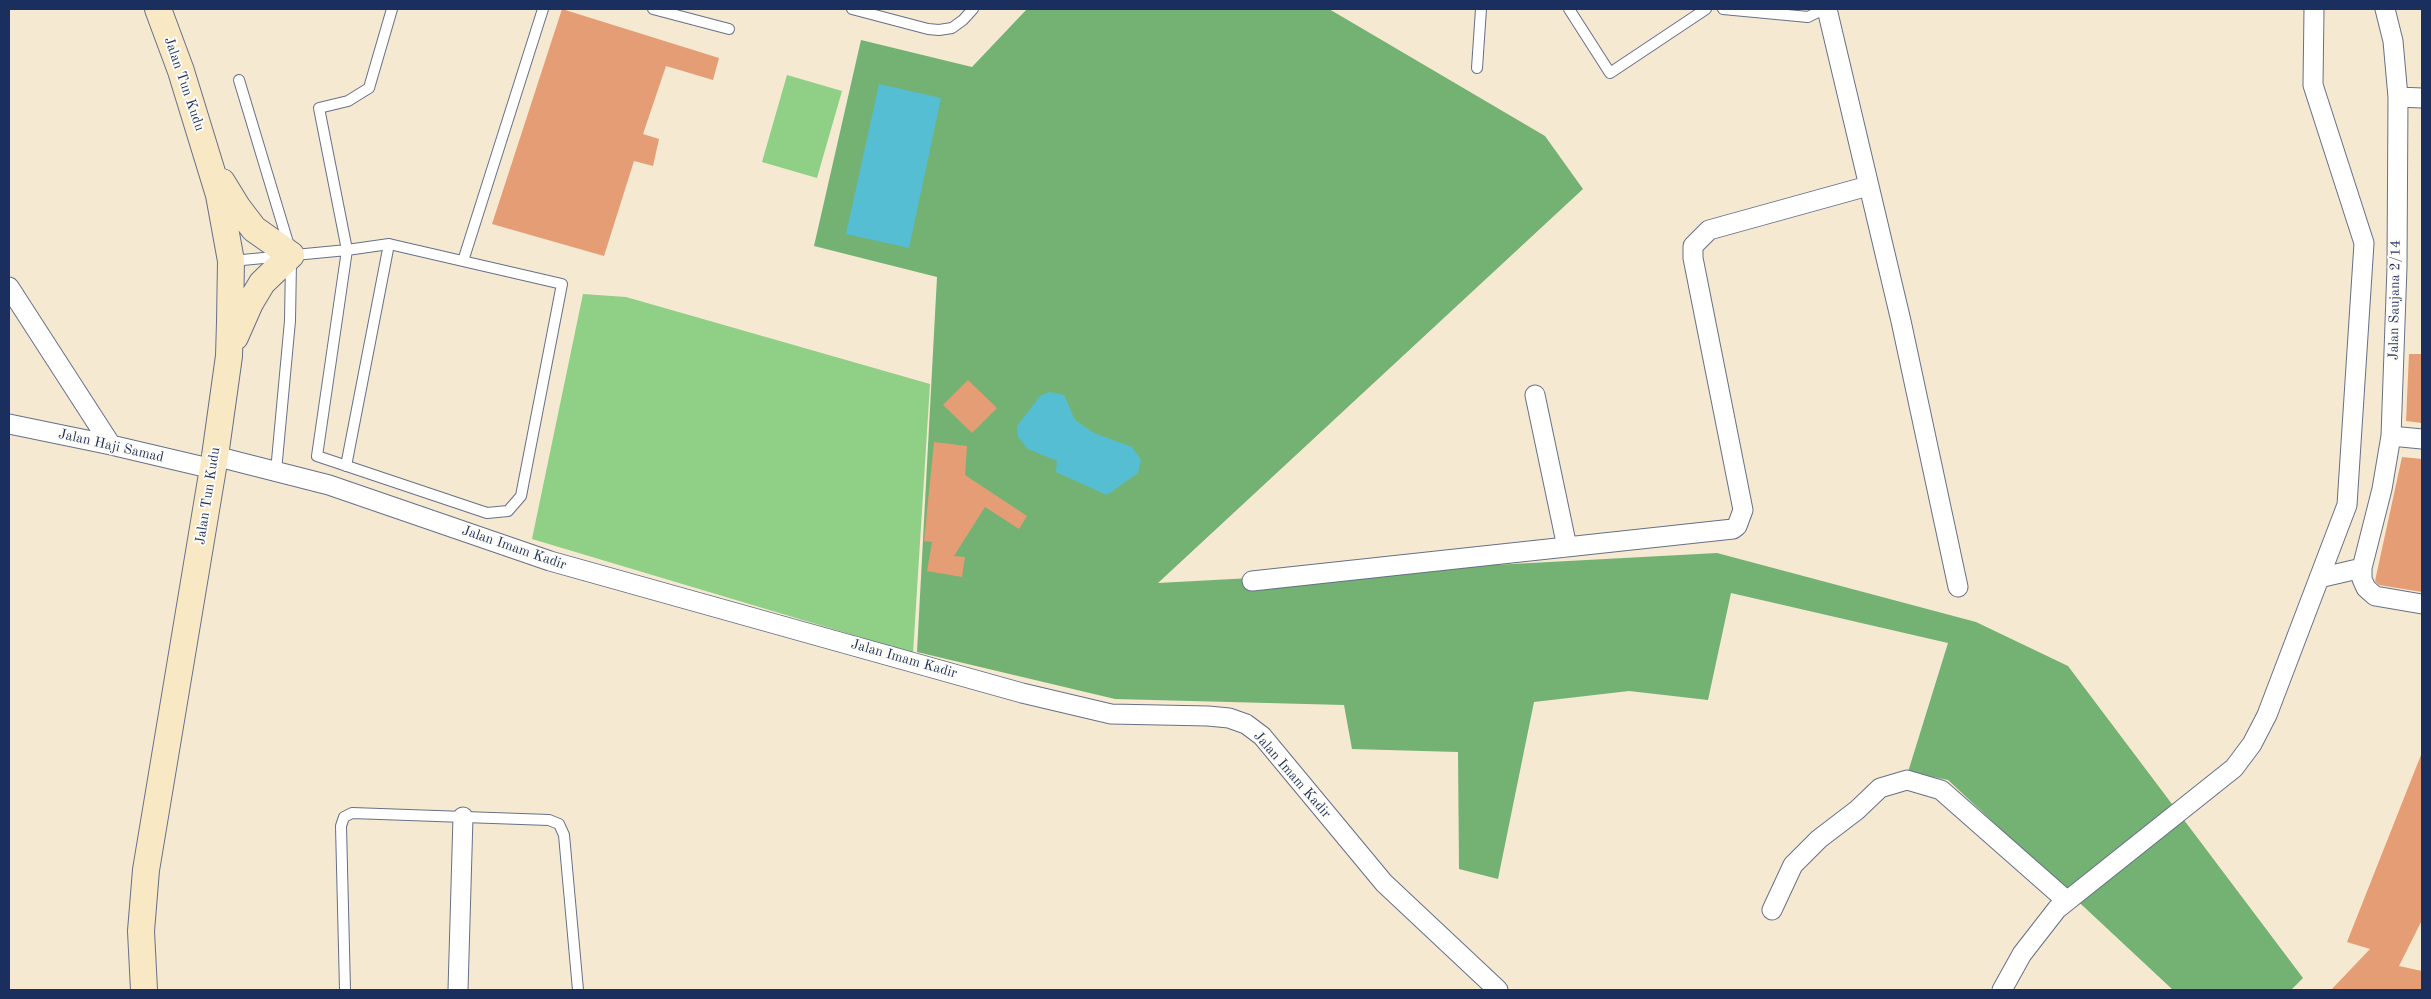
<!DOCTYPE html>
<html>
<head>
<meta charset="utf-8">
<style>
  body { margin:0 }
  #map { position:relative; width:2431px; height:999px; overflow:hidden; background:#f5e9d2; font-family:"Old Standard TT",serif }
  canvas { display:block }
  .frame { position:absolute; inset:0; border:10px solid #1b2f5e; pointer-events:none }
</style>
</head>
<body>
<div id="map">
<canvas width="2431" height="999"></canvas>
<div class="frame"></div>
</div>
<script>
const g = document.querySelector('canvas').getContext('2d');
g.lineJoin = 'round';
function paint(path, color) { g.fillStyle = color; g.fill(path, 'evenodd'); }
const shape = rows => new Path2D(rows.map(r => 'M' + r).join(''));
function strokePath(path, color, width, dash) { g.strokeStyle = color; g.lineWidth = width; g.lineCap = dash ? 'butt' : 'round'; g.setLineDash(dash || []); g.stroke(path); }
function write(font, color, halo, rows, align = 'center') {
  g.font = font + ' "Old Standard TT",serif'; g.lineWidth = 4; g.setLineDash([]); g.textBaseline = 'middle'; g.strokeStyle = halo; g.fillStyle = color; for (const [text, x, y, turn = 0] of rows) {
    g.save(); g.translate(x, y); g.rotate((+turn || 0) * Math.PI / 180); g.textAlign = isNaN(turn) ? turn : align; if (halo) g.strokeText(text, 0, 0); g.fillText(text, 0, 0); g.restore();
  }
}
paint(shape([
  [787,75,842,91,817,178,762,162],
  [583,294,626,297,930,384,913,653,532,539]
]), '#8fcf86');
paint(shape([
  [1027,9,1329,9,1545,136,1583,189,1158,583,1717,553,1976,622,2068,666,2303,978,2291,990,2173,990,1948,780,1908,772,1948,643,1731,593,1708,700,1629,691,1534,702,1498,879,1459,869,1458,752,1352,749,1344,705,1115,699,917,652,937,277,814,246,861,40,972,67]
]), '#73b273');
paint(shape([
  [879,84,941,98,909,248,846,234],
  [1050,392,1064,395,1075,420,1094,433,1132,447,1141,460,1138,473,1107,495,1056,472,1057,461,1028,449,1018,437,1017,426,1040,396]
]), '#55bed3');
paint(shape([
  [562,9,719,58,713,80,666,66,643,134,659,139,653,166,634,161,604,256,492,224],
  [2409,354,2422,354,2422,423,2406,421],
  [968,380,997,408,972,433,943,405],
  [934,442,967,446,965,475,1027,516,1019,529,985,507,954,556,965,557,962,577,927,571,932,542,924,541],
  [2402,457,2422,459,2422,592,2379,585,2375,581],
  [2421,755,2422,920,2399,966,2422,971,2422,990,2331,990,2370,949,2347,942]
]), '#e59d75');
const lane = shape([
  [653,9,729,29],
  [852,9,928,29,939,30,952,28,963,20,973,9],
  [1569,9,1610,73,1706,9],
  [1723,9,1808,17,1824,9],
  [1477,68,1481,9],
  [239,80,289,246],
  [232,261,347,250,389,244,562,284,521,496,508,511,487,513,317,456,347,250,319,108,348,101,369,88,392,9],
  [463,261,543,9],
  [346,466,389,244],
  [276,471,290,321,291,261],
  [345,990,341,826,344,817,352,813,549,820,559,824,564,835,578,990]
]);
const street = shape([
  [1827,9,1901,321,1958,587],
  [2385,9,2393,41,2398,97,2397,267,2391,436,2382,489,2362,568,2362,579,2366,588,2375,596,2422,604],
  [2398,97,2422,98],
  [9,287,111,445],
  [1535,395,1567,547],
  [9,424,111,445,213,469],
  [2391,436,2422,439],
  [215,456,329,485,550,561,1022,693,1111,714,1208,716,1229,718,1246,724,1262,736,1384,883,1498,990],
  [2319,578,2362,568],
  [1252,581,1733,529,1737,526,1743,510,1693,258,1693,246,1709,230,1868,186],
  [1772,910,1793,865,1819,839,1857,810,1880,788,1907,780,1941,790,2067,901],
  [458,990,463,817],
  [2002,990,2022,954,2057,909,2234,768,2252,744,2267,715,2347,505,2364,243,2313,85,2314,9]
]);
const secondary = shape([
  [222,182,238,208,254,229,291,255,262,283,250,303,235,337],
  [144,990,141,931,146,870,215,456,229,356,230,322,231,261,219,195,181,71,158,9]
]);
strokePath(lane, '#677087', 12);
strokePath(street, '#677087', 21);
strokePath(secondary, '#677087', 28);
strokePath(lane, '#fff', 10);
strokePath(street, '#fff', 19);
strokePath(secondary, '#f8e8c3', 26);
write('14px', '#1b2f5e', '#fdfcf7', [
  ["Jalan Tun Kudu",184,84,71],
  ["Jalan Saujana 2/14",2395,300,-89],
  ["Jalan Haji Samad",111,446,13],
  ["Jalan Tun Kudu",208,496,-81],
  ["Jalan Imam Kadir",514,548,19],
  ["Jalan Imam Kadir",904,659,16],
  ["Jalan Imam Kadir",1292,775,49]
]);
</script>
</body>
</html>
